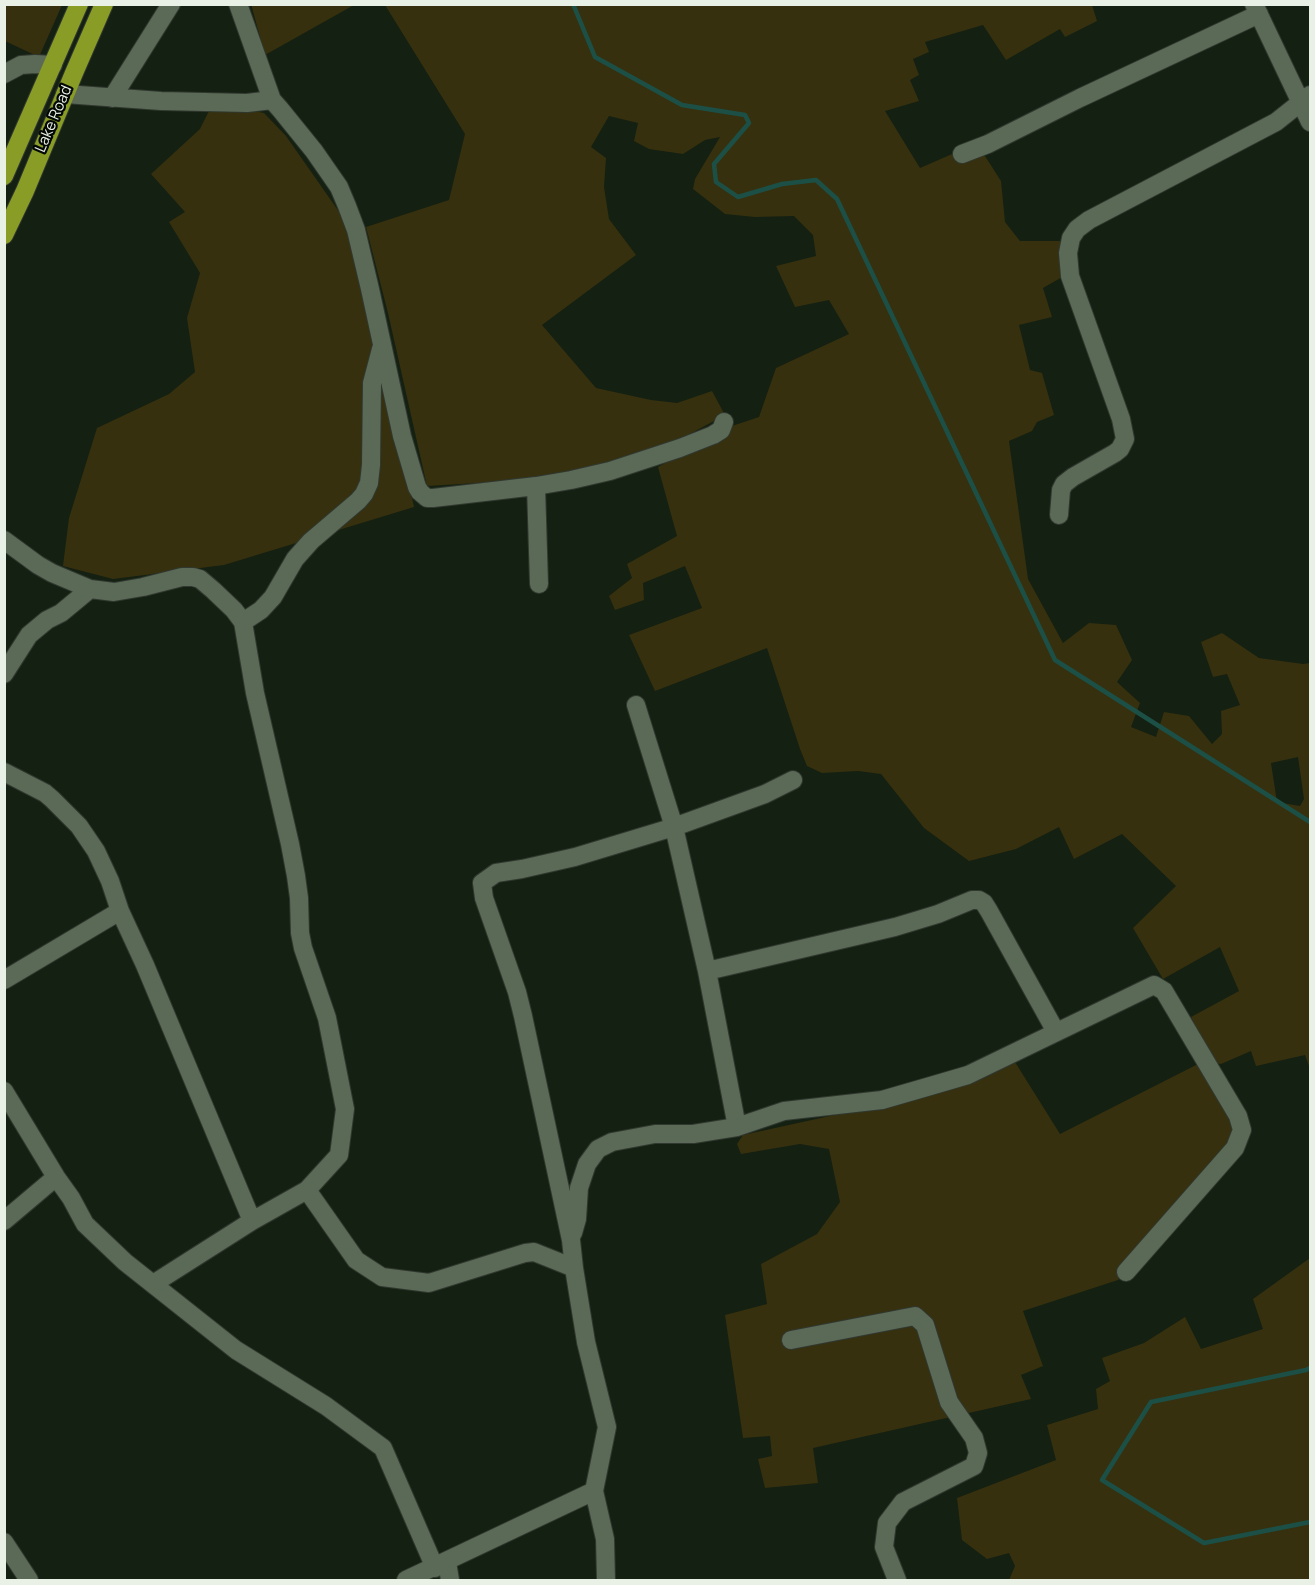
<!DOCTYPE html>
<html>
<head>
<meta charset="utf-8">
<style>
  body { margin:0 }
  #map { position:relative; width:1315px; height:1585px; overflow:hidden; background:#142011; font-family:Manrope,sans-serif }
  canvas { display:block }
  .frame { position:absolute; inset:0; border:6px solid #e9f1e6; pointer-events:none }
</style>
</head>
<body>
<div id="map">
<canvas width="1315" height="1585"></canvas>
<div class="frame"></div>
</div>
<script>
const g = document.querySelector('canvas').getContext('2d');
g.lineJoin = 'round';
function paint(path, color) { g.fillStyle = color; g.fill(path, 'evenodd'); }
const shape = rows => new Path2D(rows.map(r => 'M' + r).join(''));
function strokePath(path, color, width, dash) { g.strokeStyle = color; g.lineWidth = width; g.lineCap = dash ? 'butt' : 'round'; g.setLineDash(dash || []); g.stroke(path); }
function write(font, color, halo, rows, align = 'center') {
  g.font = font + ' Manrope,sans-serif'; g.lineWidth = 4.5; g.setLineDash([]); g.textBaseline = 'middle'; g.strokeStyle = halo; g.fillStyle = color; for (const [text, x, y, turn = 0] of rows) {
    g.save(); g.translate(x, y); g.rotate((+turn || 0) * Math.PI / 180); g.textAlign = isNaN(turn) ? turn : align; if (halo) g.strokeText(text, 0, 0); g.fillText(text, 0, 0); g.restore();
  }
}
paint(shape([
  [251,4,354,5,265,55],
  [5,5,62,5,39,57,5,41],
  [385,5,1092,5,1097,21,1065,37,1060,29,1006,60,983,25,925,42,929,52,913,59,919,75,910,80,919,101,885,111,920,168,959,151,983,153,1001,181,1005,222,1020,241,1060,241,1064,276,1043,288,1052,317,1019,325,1030,370,1042,373,1054,415,1037,422,1032,431,1009,441,1028,579,1063,643,1089,623,1116,625,1132,660,1117,682,1140,703,1131,727,1156,737,1164,712,1189,716,1212,744,1222,734,1221,711,1240,705,1227,674,1213,677,1201,642,1222,633,1259,658,1303,664,1310,663,1310,1069,1305,1055,1256,1066,1251,1051,1221,1064,1212,1063,1191,1017,1239,991,1220,947,1163,979,1133,928,1176,886,1122,834,1074,859,1059,827,1016,849,969,861,924,828,881,774,858,771,822,773,807,766,800,749,767,648,655,691,629,635,702,608,685,566,643,583,644,600,615,610,609,596,632,578,627,564,677,536,658,467,732,426,759,417,776,368,849,334,829,300,795,307,776,266,816,256,813,235,794,216,755,217,725,214,693,189,695,179,720,137,705,140,683,154,649,149,634,141,638,123,609,116,591,147,606,158,604,187,609,219,636,255,542,325,596,388,651,400,677,403,712,391,725,415,662,449,604,465,512,481,427,486,388,313,366,227,449,200,465,134],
  [1298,757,1304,799,1300,806,1277,802,1271,763],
  [211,107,239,108,264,113,286,136,342,216,355,244,414,507,224,565,113,579,63,566,69,518,97,428,169,394,195,372,187,318,200,273,169,222,185,212,151,174,200,129],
  [1015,1062,1060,1134,1200,1063,1235,1124,1233,1144,1118,1280,1023,1311,1043,1366,1021,1375,1031,1399,813,1448,818,1483,765,1488,758,1459,772,1456,770,1436,743,1438,725,1315,767,1304,761,1264,817,1234,840,1202,829,1149,800,1144,741,1154,737,1144,743,1135,917,1097],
  [1310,1258,1310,1580,1009,1580,1015,1566,1009,1553,987,1559,962,1540,957,1498,1056,1460,1047,1425,1098,1409,1096,1389,1110,1381,1102,1358,1144,1343,1185,1317,1201,1349,1263,1329,1253,1299]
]), '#36300f');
strokePath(shape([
  [573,4,595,57,682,105,745,115,749,123,714,164,716,182,738,197,782,184,816,180,837,199,1055,660,1310,822],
  [1310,1368,1306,1370,1151,1402,1102,1480,1204,1543,1310,1522]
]), '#1c5046', 4.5);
const minor = shape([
  [238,4,272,100],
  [1254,4,1310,122],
  [4,74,21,65,35,64,53,65],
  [65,94,161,101,247,103,272,100,280,109,314,151,339,187,347,206,356,230,370,289,402,436,417,487,420,492,427,498,433,498,536,486,571,480,610,471,680,448,713,435,721,430,724,422],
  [112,98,171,4],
  [962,154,988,144,1080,98,1259,14],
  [536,486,539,584],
  [1059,515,1061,490,1064,484,1073,477,1115,453,1120,449,1125,439,1121,419,1070,276,1068,253,1071,238,1077,229,1089,220,1276,122,1310,95],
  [4,540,38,565,52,573,90,589],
  [243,622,261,610,273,597,295,559,311,541,358,501,364,494,369,483,371,465,372,383,381,349],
  [4,674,29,635,47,620,61,613,90,589,114,592,143,587,182,577,193,577,200,579,213,590,234,610,243,622,255,693,290,844,296,876,299,898,300,933,303,948,327,1018,345,1109,339,1155,307,1190,252,1221,153,1284],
  [636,705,674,827,707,971,737,1127],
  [4,772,45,793,52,799,79,826,96,851,110,881,120,911,145,965,252,1221],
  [707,971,895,927,938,914,972,900,979,900,984,903,989,911,1056,1032],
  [4,980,120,911],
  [4,1091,56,1177,71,1198,85,1224,125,1262,236,1350,326,1406,383,1448,435,1568],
  [307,1190,356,1260,382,1277,429,1283,525,1253,534,1252,574,1268],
  [4,1221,56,1177],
  [573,1233,577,1219,579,1188,587,1164,598,1149,612,1142,655,1134,693,1134,737,1127,784,1111,882,1100,927,1087,968,1075,1154,985,1164,991,1238,1116,1242,1130,1235,1148,1126,1272],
  [791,1340,915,1316,925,1325,949,1402,974,1438,978,1453,974,1466,903,1502,887,1523,884,1547,897,1580],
  [594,1491,605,1539,606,1580],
  [4,1542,29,1580],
  [447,1562,450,1580],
  [406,1580,594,1491,607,1427,586,1342,574,1268,571,1240,523,1016,517,992,484,898,482,883,496,873,522,869,575,857,674,827,765,794,793,780]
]);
const major = shape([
  [4,176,79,4],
  [4,235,25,191,74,73,104,4]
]);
strokePath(minor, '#30382f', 20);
strokePath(major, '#30382f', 20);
strokePath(minor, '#5b6957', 18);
strokePath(major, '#899d26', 18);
write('15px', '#e9f1e6', '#040804', [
  ["Lake Road",54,119,-67]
]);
</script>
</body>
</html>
